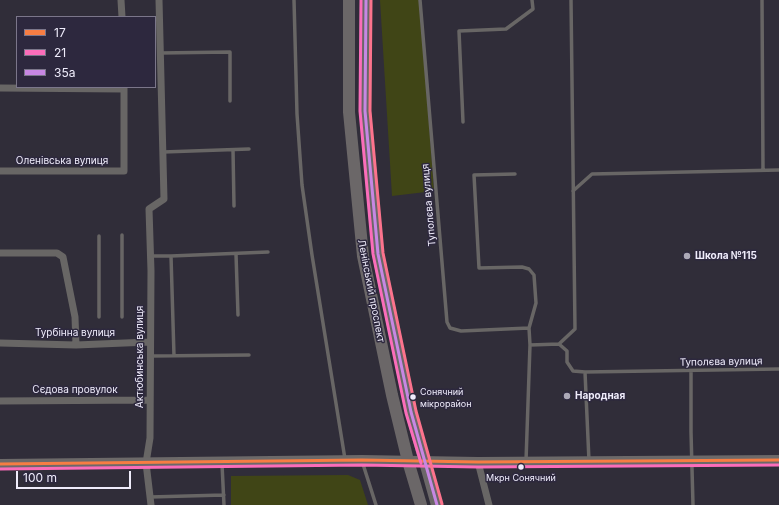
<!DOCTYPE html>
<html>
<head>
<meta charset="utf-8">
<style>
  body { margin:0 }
  #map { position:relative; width:779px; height:505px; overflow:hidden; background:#302d39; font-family:Inter,sans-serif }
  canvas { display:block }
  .legend { position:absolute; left:16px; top:16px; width:140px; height:72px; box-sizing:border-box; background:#2d283e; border:1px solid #7b768a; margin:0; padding:5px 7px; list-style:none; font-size:12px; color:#efecfb }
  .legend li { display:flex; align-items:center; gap:8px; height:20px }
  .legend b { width:20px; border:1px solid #7b768a }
  .scale { position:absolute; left:16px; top:471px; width:115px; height:18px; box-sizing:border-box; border:2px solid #efecfb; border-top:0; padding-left:5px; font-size:12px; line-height:14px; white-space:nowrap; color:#efecfb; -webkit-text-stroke:3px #2d283e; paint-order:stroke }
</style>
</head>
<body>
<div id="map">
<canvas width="779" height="505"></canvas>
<ul class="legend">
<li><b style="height:5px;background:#f77d43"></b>17</li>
<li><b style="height:5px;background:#fb6dba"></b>21</li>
<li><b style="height:5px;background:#c787e3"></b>35а</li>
</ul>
<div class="scale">100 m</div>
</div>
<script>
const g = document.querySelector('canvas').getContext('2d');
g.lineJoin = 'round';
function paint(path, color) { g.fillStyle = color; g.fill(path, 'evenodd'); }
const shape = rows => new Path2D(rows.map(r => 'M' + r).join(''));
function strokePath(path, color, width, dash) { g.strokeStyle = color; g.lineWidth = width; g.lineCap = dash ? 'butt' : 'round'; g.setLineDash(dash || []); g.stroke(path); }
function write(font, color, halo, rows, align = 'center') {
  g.font = font + ' Inter,sans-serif'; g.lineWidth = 3; g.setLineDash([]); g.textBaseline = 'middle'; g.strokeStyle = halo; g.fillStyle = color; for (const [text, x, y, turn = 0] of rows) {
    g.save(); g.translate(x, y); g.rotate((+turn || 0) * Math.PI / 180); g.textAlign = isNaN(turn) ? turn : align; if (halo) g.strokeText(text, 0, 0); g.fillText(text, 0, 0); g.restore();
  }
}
paint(shape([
  [380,0,420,0,434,191,392,196],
  [348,475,360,480,368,505,231,505,231,476]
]), '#404516');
strokePath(shape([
  [294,0,297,114,302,185,312,255,345,459],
  [420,0,447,322,450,328,461,331,529,328],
  [762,0,763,170],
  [160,53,230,52,230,101],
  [463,122,459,31,506,29,533,9,532,0],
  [233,150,234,206],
  [163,152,249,149],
  [515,174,474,175,479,268,522,267,529,269,534,275,536,303,529,328,530,345,526,461],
  [573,191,592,174,779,170],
  [122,235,122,317],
  [99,236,99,317],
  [236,254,238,315],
  [150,256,171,256],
  [559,344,567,351,567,362,573,371,585,372],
  [530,345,559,344,575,329,571,0],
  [151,356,249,355],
  [174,356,171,256,268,252],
  [691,371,691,432,693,505],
  [362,461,376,505],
  [589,461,585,372,779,369],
  [222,464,224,505],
  [150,497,224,495]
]), '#686665', 3.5);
strokePath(shape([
  [121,0,122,17],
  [0,88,124,89],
  [0,171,124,171,124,87],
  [0,253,57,253,63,257,75,317,76,345],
  [0,343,76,345,149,342],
  [0,401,150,400],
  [478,462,489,505],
  [151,505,146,463,150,438,151,271,149,209,164,199,159,0]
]), '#686665', 7);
strokePath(shape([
  [0,464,362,460,478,462,779,460]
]), '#6c6969', 10);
strokePath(shape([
  [349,0,349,112,363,256,392,395,408,461,421,505],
  [366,0,365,111,378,254,411,412,437,505]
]), '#6b6768', 12);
strokePath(shape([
  [0,464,362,460,478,462,779,460]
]), '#f77d43', 3);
strokePath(shape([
  [361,0,360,111,373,254,406,413,421,463],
  [0,469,362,465,478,467,779,465]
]), '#fb6dba', 3);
strokePath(shape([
  [366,0,365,111,378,254,411,412,437,505]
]), '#c787e3', 3);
strokePath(shape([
  [371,0,370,111,383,253,416,411,442,504]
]), '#fc738d', 3);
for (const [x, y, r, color] of [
  [687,256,4,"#aca9b7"],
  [567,396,4,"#aca9b7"],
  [413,397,3.5,"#efecfb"],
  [521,467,3.5,"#efecfb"]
]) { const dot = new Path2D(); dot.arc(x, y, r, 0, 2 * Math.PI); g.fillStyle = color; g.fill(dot); strokePath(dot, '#2d283e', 1.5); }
write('9px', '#efecfb', '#2d283e', [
  ["Сонячний",420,392],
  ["мікрорайон",420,404],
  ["Мкрн Сонячний",521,478,"center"]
], 'left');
write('10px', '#efecfb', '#2d283e', [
  ["Оленівська вулиця",62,161],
  ["Туполєва вулиця",429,205,-95],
  ["Ленінський проспект",371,291,79],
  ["Турбінна вулиця",75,333],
  ["Актюбинська вулиця",140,357,-90],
  ["Туполєва вулиця",721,362,-1],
  ["Сєдова провулок",75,390]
]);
write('bold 10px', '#efecfb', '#2d283e', [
  ["Школа №115",695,256],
  ["Народная",575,396]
], 'left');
</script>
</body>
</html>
